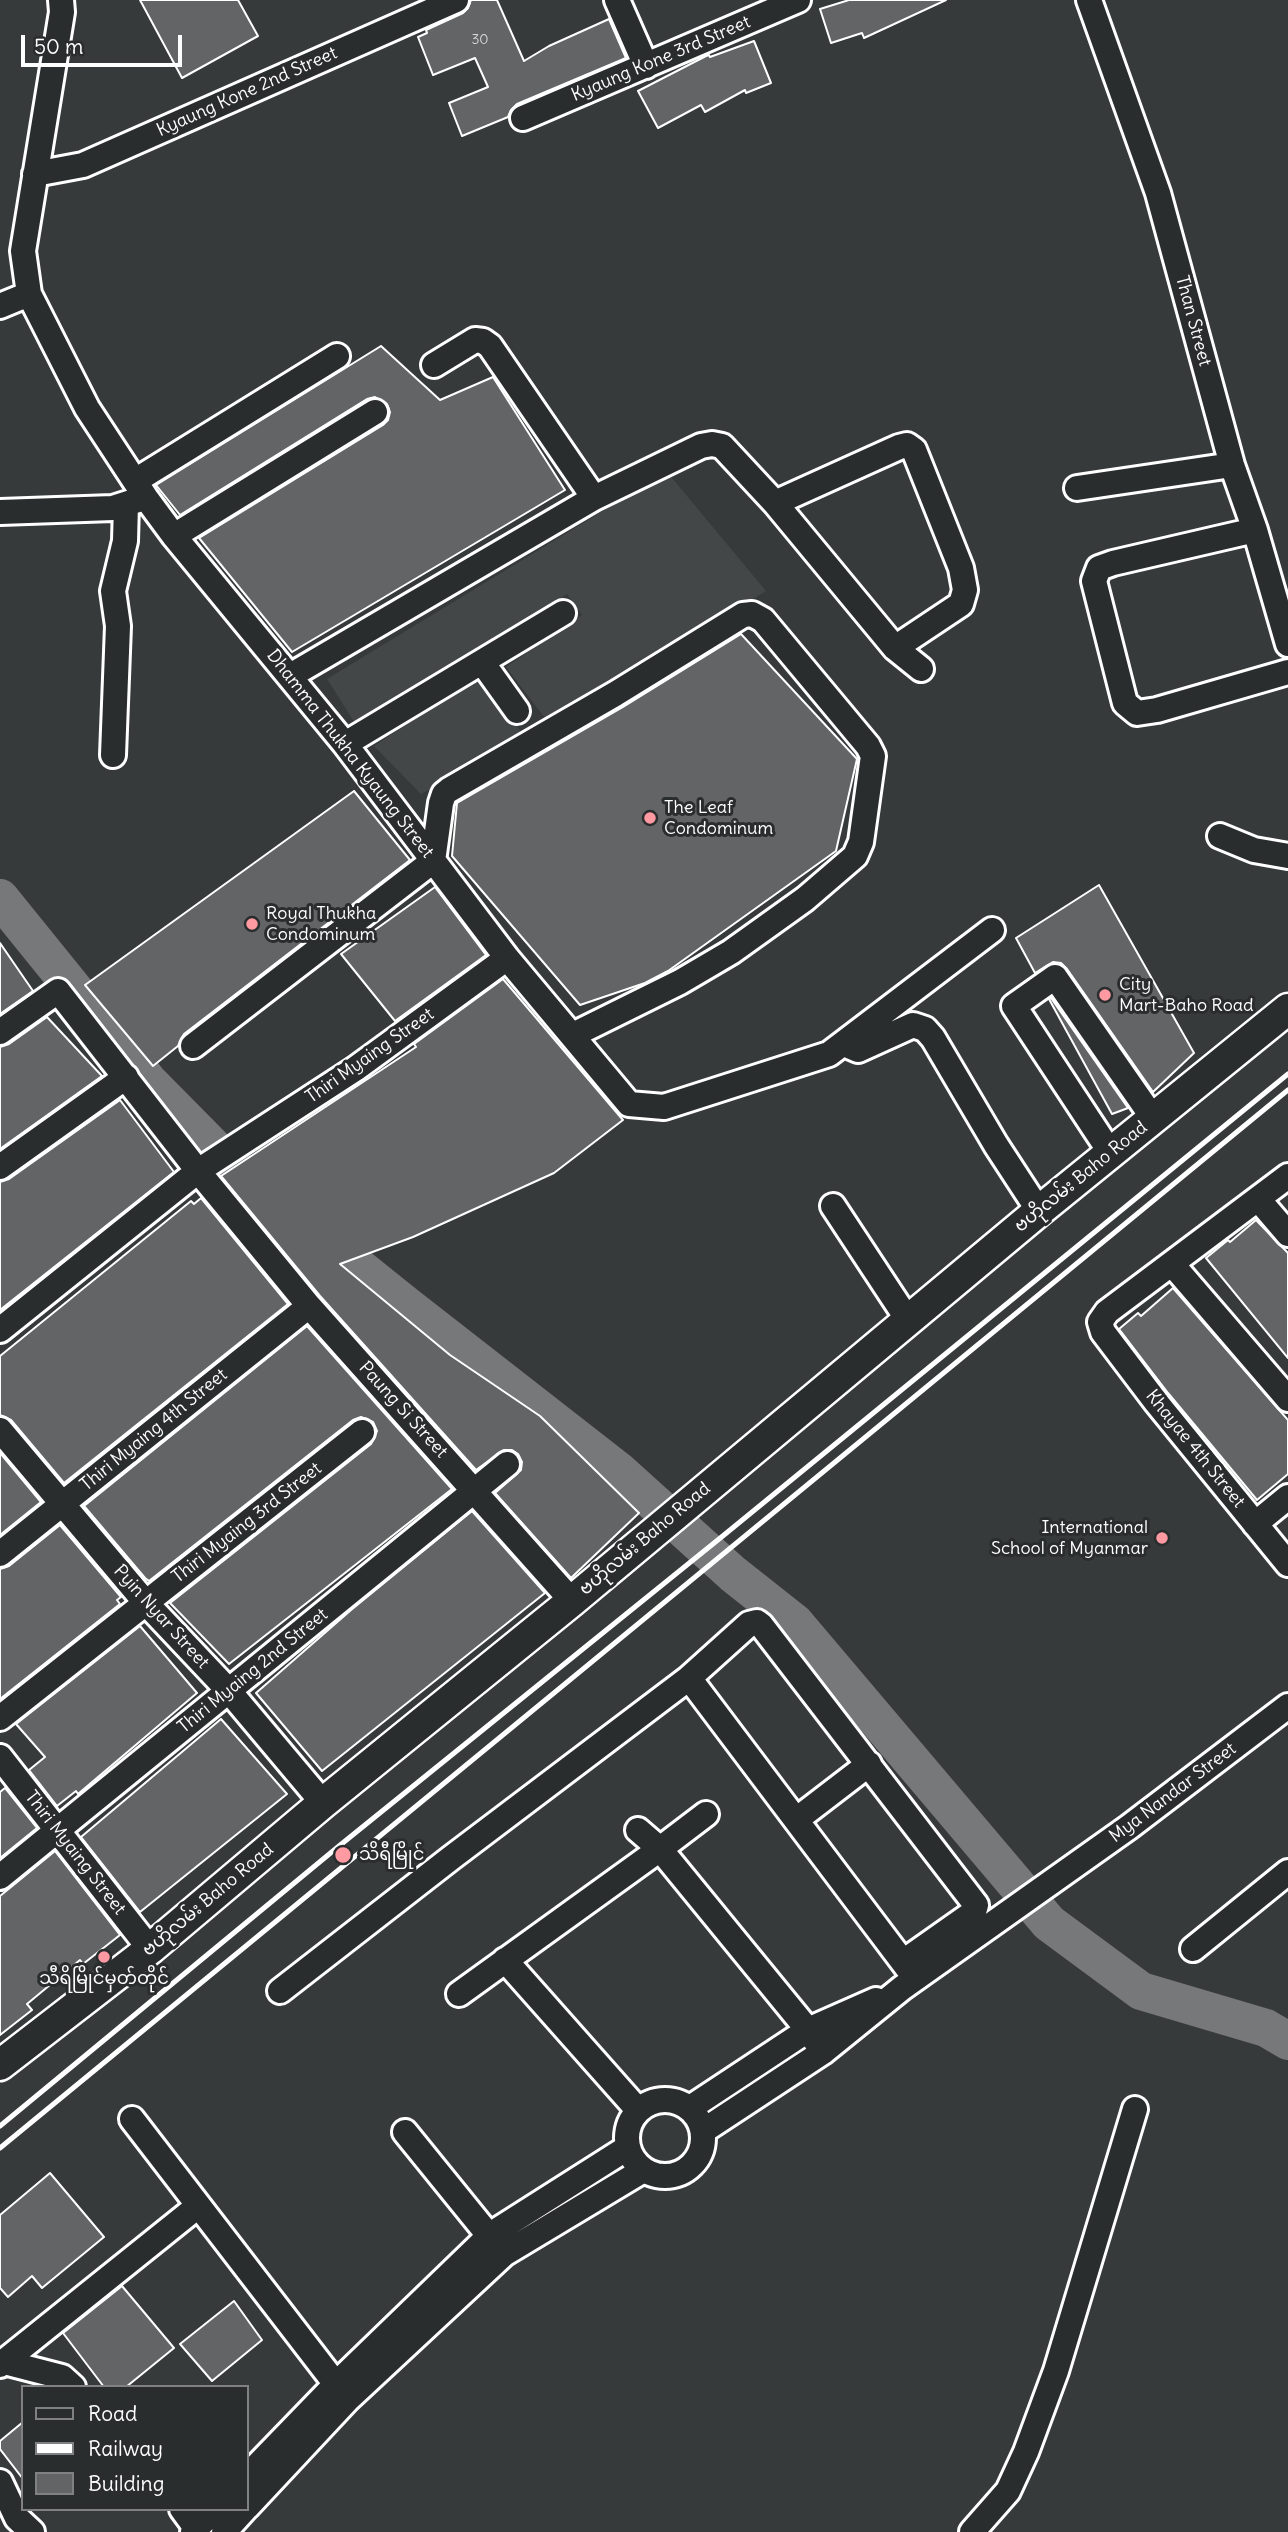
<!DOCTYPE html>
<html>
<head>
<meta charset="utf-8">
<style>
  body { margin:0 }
  #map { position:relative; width:1288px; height:2532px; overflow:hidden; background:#373a3b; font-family:Delius,sans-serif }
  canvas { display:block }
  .legend { position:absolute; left:21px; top:2385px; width:228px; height:126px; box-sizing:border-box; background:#2a2d2e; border:2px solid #7f8182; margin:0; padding:9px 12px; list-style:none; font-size:21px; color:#fff }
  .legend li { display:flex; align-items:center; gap:14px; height:35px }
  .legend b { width:35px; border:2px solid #7f8182 }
  .scale { position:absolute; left:21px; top:35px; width:161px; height:32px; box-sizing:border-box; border:4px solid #fff; border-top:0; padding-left:9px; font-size:21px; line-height:24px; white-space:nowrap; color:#fff; -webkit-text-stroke:5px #2a2d2e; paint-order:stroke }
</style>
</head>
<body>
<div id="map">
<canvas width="1288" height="2532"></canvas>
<ul class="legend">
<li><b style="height:9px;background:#2a2d2e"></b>Road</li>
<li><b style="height:9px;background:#fff"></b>Railway</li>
<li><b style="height:19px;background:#636465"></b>Building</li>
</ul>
<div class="scale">50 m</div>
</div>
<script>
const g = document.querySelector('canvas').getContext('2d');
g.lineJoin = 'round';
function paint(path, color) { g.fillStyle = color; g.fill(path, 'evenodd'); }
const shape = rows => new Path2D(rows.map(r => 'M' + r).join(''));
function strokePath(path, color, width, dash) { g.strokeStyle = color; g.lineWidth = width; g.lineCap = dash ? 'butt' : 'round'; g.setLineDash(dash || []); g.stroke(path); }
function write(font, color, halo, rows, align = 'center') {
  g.font = font + ' Delius,"Noto Sans Myanmar",sans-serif'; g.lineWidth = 6; g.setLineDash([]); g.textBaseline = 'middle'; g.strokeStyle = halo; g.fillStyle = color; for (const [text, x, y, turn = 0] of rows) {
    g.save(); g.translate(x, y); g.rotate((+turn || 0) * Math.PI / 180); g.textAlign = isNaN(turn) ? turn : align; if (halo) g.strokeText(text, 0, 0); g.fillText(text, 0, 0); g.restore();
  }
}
paint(shape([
  [667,472,766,591,548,722,506,667,582,615,567,594,358,728,327,679],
  [477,678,526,738,421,794,374,746]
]), '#444748');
strokePath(shape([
  [0,898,148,1081,229,1163,406,1305,620,1472,733,1574,795,1623,1049,1923,1141,1991,1266,2028,1288,2041]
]), '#767879', 38);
const building = shape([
  [140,0,238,0,258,36,182,78,140,0],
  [471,0,497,0,524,61,549,46,609,19,626,58,517,104,511,110,508,117,462,136,449,103,488,87,475,58,433,75,418,37,427,33,426,30,463,13,468,8,471,0],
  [849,0,946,0,864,38,862,33,831,43,820,9,849,0],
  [754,41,771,83,746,93,745,90,705,112,701,105,658,128,638,91,706,56,709,55,710,57,754,41],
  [381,346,440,400,493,377,565,490,292,652,199,538,383,425,388,420,390,412,387,404,375,397,367,399,180,515,156,485,381,346],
  [741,634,857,759,836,851,668,971,645,983,580,1005,452,856,457,803,623,707,741,634],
  [354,791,410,860,184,1034,178,1046,153,1066,85,985,354,791],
  [1099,885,1194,1053,1153,1092,1067,969,1061,963,1053,962,1035,973,1016,938,1099,885],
  [435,887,486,955,395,1021,341,954,435,887],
  [0,943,33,991,0,1014,0,943],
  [503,979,623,1120,554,1173,413,1237,340,1264,450,1355,540,1416,639,1513,571,1578,495,1493,521,1470,522,1462,518,1454,512,1450,504,1450,476,1470,320,1296,221,1176,416,1047,414,1044,503,979],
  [1051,998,1128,1108,1112,1114,1049,999,1051,998],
  [47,1017,102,1076,0,1149,0,1047,9,1044,47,1017],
  [120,1100,174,1172,0,1310,0,1182,9,1179,120,1100],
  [201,1198,288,1304,64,1483,11,1420,0,1415,0,1356,191,1201,194,1204,201,1198],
  [1256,1220,1288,1253,1288,1358,1206,1258,1228,1240,1230,1242,1256,1220],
  [1173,1288,1288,1420,1288,1474,1257,1500,1168,1393,1119,1329,1138,1313,1141,1316,1173,1288],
  [307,1326,452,1489,229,1664,170,1603,371,1444,377,1431,373,1422,361,1417,353,1420,149,1581,145,1578,84,1506,307,1326],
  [0,1453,41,1502,0,1535,0,1453],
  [472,1511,545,1593,322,1771,256,1693,351,1610,472,1511],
  [60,1525,121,1597,117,1600,120,1604,0,1699,0,1569,9,1566,60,1525],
  [140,1626,197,1693,78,1794,76,1791,57,1806,29,1770,45,1757,16,1724,140,1626],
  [221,1719,287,1794,140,1912,81,1837,221,1719],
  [5,1788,37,1828,0,1858,0,1792,5,1788],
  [55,1851,120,1935,83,1964,80,1960,27,2004,32,2010,0,2035,0,1896,55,1851],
  [50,2173,104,2237,42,2288,32,2276,8,2297,0,2288,0,2215,50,2173],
  [122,2286,174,2348,126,2387,104,2387,63,2333,122,2286],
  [234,2301,262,2340,212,2381,180,2344,234,2301],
  [23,2422,23,2479,0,2449,0,2441,23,2422]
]);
paint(building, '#636465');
strokePath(building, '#fff', 2);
const minor = shape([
  [61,0,62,12,23,251,29,294,87,408,146,498,174,536,345,744,507,958,629,1104,664,1107,829,1054,992,930],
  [617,0,646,66],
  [1089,0,1158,193,1232,465,1255,530,1288,644],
  [523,118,798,0],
  [35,174,83,165,456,0],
  [0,306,29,294],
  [434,365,475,340,483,341,490,346,594,498],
  [135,481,337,356],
  [1077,488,1232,465],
  [775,503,899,447,907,445,914,450,961,568,965,590,961,604,895,648],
  [0,512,113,508,141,499],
  [1255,530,1113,563,1099,568,1094,581,1125,703,1137,713,1157,710,1288,672],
  [174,536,375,412],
  [482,662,517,711],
  [290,676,594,498,701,446,712,444,722,446,775,503,895,648,921,669],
  [345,744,563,613],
  [113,755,118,626,113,591,125,541,126,504],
  [1220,836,1254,850,1288,856],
  [0,1032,58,991,198,1171,309,1306,572,1601],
  [844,1044,858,1050,913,1025,925,1029,933,1038,996,1145,1039,1211],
  [193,1046,433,861,441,803,444,794,449,790,615,694,743,615,752,614,763,620,868,746,873,756,861,842,855,856,805,899,731,952,680,982,573,1035],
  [1110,1152,1014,1006,1055,977,1153,1118],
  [0,1167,126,1077],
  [1288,1176,1107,1312,1100,1322,1103,1332,1156,1402,1288,1564],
  [1258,1199,1288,1234],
  [833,1206,908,1320],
  [1172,1264,1288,1399],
  [0,1330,198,1171,355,1069,507,958],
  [0,1430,146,1603,229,1691,323,1803],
  [1255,1524,1288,1497],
  [0,1554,309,1306],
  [689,1678,912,1974],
  [0,1718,362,1432],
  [0,1757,150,1949],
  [796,1820,869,1764],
  [638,1830,660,1849,808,2030,823,2052],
  [0,1877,507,1464],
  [1193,1949,1288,1872],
  [505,1960,638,2110],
  [280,1991,451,1858,689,1678,749,1624,757,1622,761,1625,976,1905,974,1912,903,1962],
  [459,1994,660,1849,706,1814],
  '627 2138a38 38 0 1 1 76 0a38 38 0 1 1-76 0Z',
  [690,2108,808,2030,876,2000],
  [132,2119,345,2396],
  [703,2131,823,2052,902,1988,1129,1827,1288,1706],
  [405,2132,499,2248],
  [4,2362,62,2377,73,2387],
  [0,2365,198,2206],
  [247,2476,336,2384,490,2235,627,2148],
  [0,2482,17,2518,32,2532],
  [247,2507,347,2400,504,2254,642,2171],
  [182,2509,196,2528],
  [193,2532,215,2509],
  [224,2532,245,2509],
  [972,2532,1008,2491,1026,2452,1056,2371,1135,2109]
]);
const major = shape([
  [0,2065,150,1949,323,1803,572,1601,1039,1211,1288,1009]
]);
strokePath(minor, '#fff', 30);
strokePath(major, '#fff', 35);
strokePath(minor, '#2a2d2e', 24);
strokePath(major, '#2a2d2e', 30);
strokePath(shape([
  [0,2126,339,1846,724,1535,1288,1074],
  [0,2148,1288,1090]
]), '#fff', 5);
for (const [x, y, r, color] of [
  [650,818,7,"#ff9aa2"],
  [252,924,7,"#ff9aa2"],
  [1105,995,7,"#ff9aa2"],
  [1162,1538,7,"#ff9aa2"],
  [343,1855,9,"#ff9aa2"],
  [104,1957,7,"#ff9aa2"]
]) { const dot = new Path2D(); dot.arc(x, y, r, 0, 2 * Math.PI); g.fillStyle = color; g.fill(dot); strokePath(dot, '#2a2d2e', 2.5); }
write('14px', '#d8d8d8', null, [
  ["30",480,40]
]);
write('18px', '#fff', '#2a2d2e', [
  ["Kyaung Kone 3rd Street",661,59,-23],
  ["Kyaung Kone 2nd Street",247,92,-24],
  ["Than Street",1193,321,75],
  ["Dhamma Thukha Kyaung Street",350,754,52],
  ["Thiri Myaing Street",370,1056,-35],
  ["ဗဟိုလမ်း Baho Road",1081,1177,-39],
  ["Paung Si Street",403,1410,48],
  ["Thiri Myaing 4th Street",154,1430,-39],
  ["Khayae 4th Street",1195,1449,51],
  ["Thiri Myaing 3rd Street",247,1523,-38],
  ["ဗဟိုလမ်း Baho Road",645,1539,-40],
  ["Pyin Nyar Street",161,1617,48],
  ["Thiri Myaing 2nd Street",253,1671,-39],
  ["Mya Nandar Street",1173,1793,-37],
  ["Thiri Myaing Street",75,1853,52],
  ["ဗဟိုလမ်း Baho Road",208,1900,-40]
]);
write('18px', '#fff', '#2a2d2e', [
  ["The Leaf",664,808],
  ["Condominum",664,829],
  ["Royal Thukha",266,914],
  ["Condominum",266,935],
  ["City",1119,985],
  ["Mart-Baho Road",1119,1006],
  ["International",1148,1528,"right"],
  ["School of Myanmar",1148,1549,"right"],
  ["သိရီမြိုင်",359,1855],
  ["သီရိမြိုင်မှတ်တိုင်",104,1979,"center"]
], 'left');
</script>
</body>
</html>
